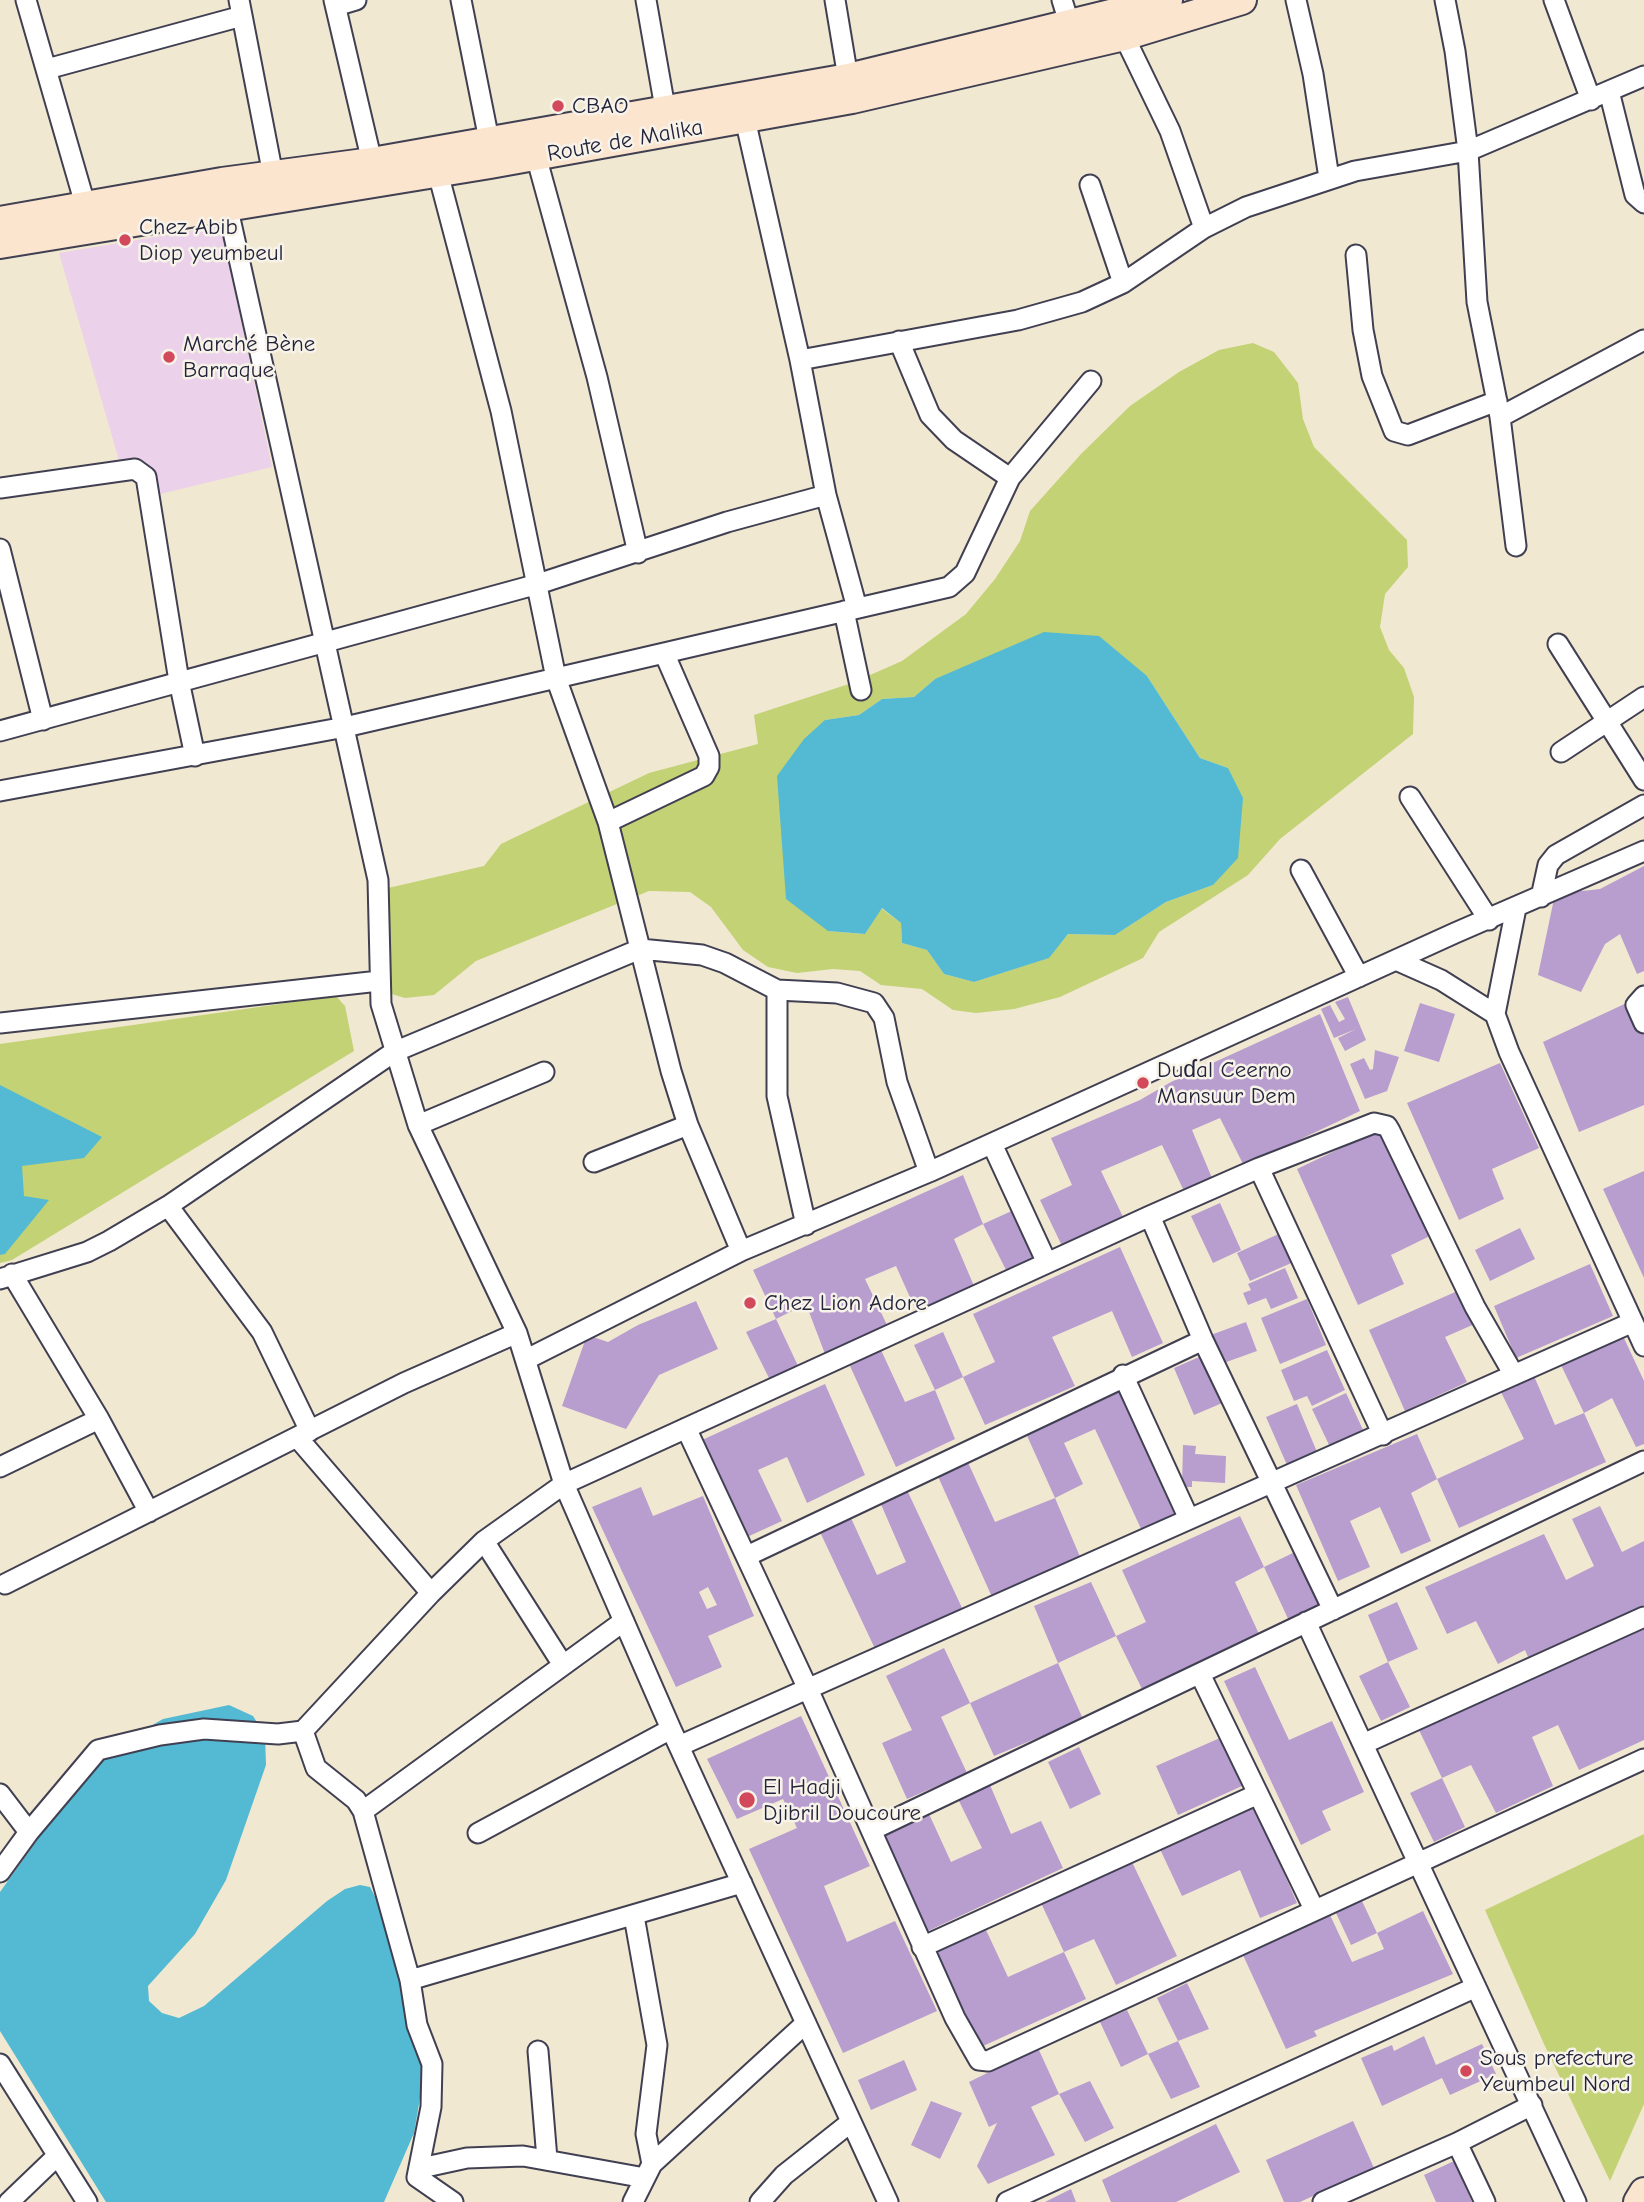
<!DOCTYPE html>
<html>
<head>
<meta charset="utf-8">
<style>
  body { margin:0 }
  canvas { display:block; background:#f1e8d1 }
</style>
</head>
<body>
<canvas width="1644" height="2202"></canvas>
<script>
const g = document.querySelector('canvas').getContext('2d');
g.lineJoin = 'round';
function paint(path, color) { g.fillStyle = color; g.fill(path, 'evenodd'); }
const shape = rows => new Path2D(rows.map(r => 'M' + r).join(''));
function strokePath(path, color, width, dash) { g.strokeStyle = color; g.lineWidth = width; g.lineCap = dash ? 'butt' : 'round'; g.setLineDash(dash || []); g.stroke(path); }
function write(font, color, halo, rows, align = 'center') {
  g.font = font + ' "Comic Neue",sans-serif'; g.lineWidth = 5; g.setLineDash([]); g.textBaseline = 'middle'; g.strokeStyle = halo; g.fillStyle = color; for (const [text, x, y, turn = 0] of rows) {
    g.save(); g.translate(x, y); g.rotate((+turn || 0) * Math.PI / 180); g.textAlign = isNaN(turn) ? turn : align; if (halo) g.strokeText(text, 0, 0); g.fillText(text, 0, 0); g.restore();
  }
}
paint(shape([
  [221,226,272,467,156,495,144,461,120,464,59,253]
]), '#ecd1ea');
paint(shape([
  [1253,343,1274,352,1298,383,1303,419,1314,447,1407,540,1408,567,1385,594,1380,627,1389,650,1404,668,1414,697,1413,734,1280,839,1248,875,1159,932,1143,958,1060,997,1014,1009,976,1013,953,1010,922,989,881,985,860,971,833,969,797,973,768,967,743,950,711,907,690,892,649,891,476,961,434,995,405,998,385,992,388,888,484,866,501,844,649,773,758,744,754,715,852,683,902,661,966,614,995,579,1020,541,1030,511,1081,454,1130,406,1179,372,1219,350],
  [1147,676,1200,758,1228,768,1213,885,1166,902,1115,935,1068,934,1048,958,974,982,944,974,927,950,902,943,901,923,881,908,865,934,828,931,825,720,859,715,882,699,914,697,935,679],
  [336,996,345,1006,354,1051,12,1260,0,1263,0,1044],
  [1644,1834,1644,2104,1610,2181,1544,2044,1485,1910]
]), '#c2d274');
paint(shape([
  [1044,632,1099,636,1147,676,1200,758,1228,768,1243,798,1238,858,1213,885,1166,902,1115,935,1068,934,1049,958,974,982,944,974,927,950,902,943,901,923,882,908,865,934,828,931,786,899,777,776,804,739,825,720,859,715,882,699,914,697,935,679],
  [0,1085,102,1137,84,1158,22,1166,24,1196,49,1200,5,1254,0,1255],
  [229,1705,253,1716,265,1735,266,1765,226,1880,195,1934,148,1986,149,2001,162,2013,179,2018,204,2006,327,1901,345,1889,360,1885,370,1887,380,1906,406,1996,425,2037,424,2075,414,2133,384,2202,106,2202,0,2031,0,1892,62,1805,114,1747,163,1719]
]), '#54bad3');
paint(shape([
  [1644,866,1644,971,1637,974,1620,934,1605,944,1581,992,1538,975,1555,894,1600,889],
  [1348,997,1366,1040,1345,1051,1338,1038,1356,1029,1334,1038,1321,1009,1330,1005,1339,1022,1345,1019,1335,1002],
  [1633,1000,1644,1024,1644,1105,1579,1132,1543,1042],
  [1420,1003,1455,1014,1439,1062,1404,1051],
  [1320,1014,1360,1111,1244,1166,1220,1118,1192,1130,1212,1178,1184,1191,1162,1145,1101,1171,1124,1219,1063,1248,1040,1200,1072,1185,1051,1138,1140,1100,1171,1082],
  [1375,1050,1399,1057,1387,1091,1365,1099,1350,1064,1364,1058,1370,1070,1373,1069],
  [1500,1063,1539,1148,1492,1169,1504,1199,1459,1220,1407,1103],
  [1387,1126,1434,1234,1391,1255,1404,1284,1358,1305,1297,1169],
  [1644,1171,1644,1278,1603,1189],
  [963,1175,983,1224,954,1239,974,1286,917,1313,896,1266,865,1279,887,1325,825,1354,806,1304,776,1319,753,1270],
  [1220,1203,1241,1250,1213,1263,1191,1216],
  [1016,1209,1037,1257,1007,1272,983,1224],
  [1520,1228,1535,1259,1490,1281,1475,1250],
  [1283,1232,1296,1261,1250,1281,1237,1253],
  [1120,1247,1163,1343,1132,1357,1112,1311,1052,1337,1075,1386,985,1425,963,1377,935,1390,955,1439,896,1467,850,1366,881,1350,905,1402,935,1390,914,1345,943,1332,963,1377,995,1362,973,1314],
  [1590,1264,1613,1316,1516,1358,1494,1306],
  [1285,1268,1298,1298,1271,1309,1266,1298,1248,1305,1243,1293,1251,1290,1248,1284],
  [1462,1289,1477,1323,1445,1337,1467,1382,1405,1411,1369,1330],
  [1307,1299,1326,1345,1280,1364,1261,1318],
  [696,1301,718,1349,659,1375,626,1429,562,1406,587,1335,608,1342,638,1325],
  [776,1319,799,1368,771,1382,746,1332],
  [1246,1322,1257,1351,1218,1365,1208,1336],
  [1623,1336,1644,1381,1644,1444,1636,1447,1612,1398,1584,1413,1561,1365],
  [1327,1350,1345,1390,1312,1406,1307,1396,1294,1401,1281,1370],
  [1206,1354,1227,1401,1194,1415,1174,1368],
  [1534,1376,1555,1425,1584,1413,1606,1462,1459,1528,1437,1479,1524,1439,1500,1390],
  [825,1384,865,1475,807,1503,787,1457,758,1470,782,1521,747,1537,702,1440],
  [1118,1388,1175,1516,1142,1531,1095,1429,1064,1443,1083,1484,1055,1498,1081,1559,992,1597,936,1472,966,1458,995,1522,1055,1498,1024,1429],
  [1346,1393,1364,1432,1330,1447,1312,1409],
  [1297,1404,1317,1452,1287,1465,1266,1417],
  [1417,1434,1437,1479,1411,1493,1431,1541,1401,1554,1380,1507,1350,1521,1370,1567,1338,1581,1296,1485],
  [1183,1445,1196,1446,1195,1454,1226,1456,1225,1483,1192,1481,1192,1487,1182,1487],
  [641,1487,653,1516,703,1496,754,1616,708,1636,722,1667,676,1687,592,1507],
  [708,1587,717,1605,707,1609,699,1592],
  [907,1490,963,1610,877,1653,820,1532,851,1518,877,1575,906,1562,880,1502],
  [1600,1506,1622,1552,1644,1541,1644,1605,1528,1657,1525,1650,1498,1664,1476,1621,1447,1634,1425,1587,1544,1534,1566,1580,1594,1566,1572,1519],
  [1240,1516,1264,1567,1235,1582,1259,1634,1142,1689,1116,1636,1146,1622,1122,1570],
  [1297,1551,1324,1608,1290,1623,1264,1567],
  [1091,1582,1116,1636,1058,1663,1034,1606],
  [1397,1602,1418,1649,1388,1662,1410,1707,1381,1721,1359,1676,1388,1662,1368,1615],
  [1644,1629,1644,1740,1579,1770,1558,1725,1532,1737,1553,1786,1496,1813,1471,1765,1442,1778,1465,1827,1434,1842,1410,1793,1442,1778,1419,1730],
  [944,1648,970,1703,1058,1663,1083,1719,994,1756,970,1703,941,1717,967,1773,907,1799,882,1743,912,1730,886,1676],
  [1255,1667,1289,1740,1332,1721,1364,1792,1322,1811,1331,1830,1301,1845,1224,1681],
  [801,1716,870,1866,824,1886,847,1942,895,1921,937,2011,843,2053,749,1849,797,1828,783,1799,737,1819,707,1759],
  [1220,1738,1242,1786,1178,1815,1156,1766],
  [1079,1747,1101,1794,1070,1809,1048,1762],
  [990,1785,1011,1834,1041,1821,1063,1868,928,1931,881,1834,929,1814,951,1862,982,1848,958,1799],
  [1255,1807,1297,1903,1260,1918,1240,1870,1182,1896,1159,1847],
  [1132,1862,1177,1956,1116,1985,1094,1939,1064,1952,1041,1903],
  [1362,1901,1377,1933,1423,1911,1453,1974,1314,2031,1317,2036,1286,2049,1243,1955,1330,1915,1352,1962,1384,1949,1377,1933,1351,1945,1336,1913],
  [986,1930,1008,1977,1064,1952,1086,1999,981,2047,936,1952],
  [1187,1983,1209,2029,1178,2041,1157,1998],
  [1127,2010,1148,2054,1121,2067,1100,2022],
  [1424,2036,1436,2065,1482,2044,1496,2074,1450,2095,1442,2078,1382,2106,1361,2058,1392,2045,1394,2051],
  [1178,2041,1200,2087,1171,2099,1148,2054],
  [1038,2048,1059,2094,1090,2081,1114,2128,1085,2142,1059,2094,1031,2107,1055,2155,988,2184,977,2166,997,2123,989,2127,969,2082],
  [904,2060,917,2090,871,2110,858,2080],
  [931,2101,962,2113,940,2159,911,2145],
  [1353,2121,1374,2168,1300,2202,1284,2202,1266,2160],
  [1216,2124,1240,2172,1176,2202,1111,2202,1102,2180],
  [1454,2161,1472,2202,1436,2202,1424,2175],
  [1071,2189,1076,2202,1045,2202]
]), '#b89dcf');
const minor = shape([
  [26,0,85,204],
  [239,0,273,175],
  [334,0,372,162],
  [461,0,489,140],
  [646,0,665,108],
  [835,0,848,78],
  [1062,0,1070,26],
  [1296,0,1313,74,1329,178],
  [1445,0,1455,51,1468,151,1477,302,1500,417,1516,546],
  [1554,0,1591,100],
  [336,6,356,0],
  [1124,36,1170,131,1204,228],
  [47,69,242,16],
  [1609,91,1635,195,1644,203],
  [745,119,800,360,826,495,857,608],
  [536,156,597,377,638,553],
  [438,173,501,411,556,678,608,822,671,1071,688,1125,741,1251],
  [1090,185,1123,283],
  [227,205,378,880,381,1004,418,1125,517,1333,564,1484,671,1729,888,2202],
  [1356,255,1363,330,1372,376,1394,431,1408,435,1497,401],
  [899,341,930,415,954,440,1010,478],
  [800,360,1018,320,1082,302,1123,283,1204,228,1246,207,1355,171,1468,151,1644,76],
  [1500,417,1644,340],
  [0,488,135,469,146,477,179,681,195,756],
  [0,549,43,720],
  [844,611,861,690],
  [1558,644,1644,780],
  [0,731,538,584,727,522,826,495],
  [1561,752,1644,697],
  [0,791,345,727,949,587,965,573,1010,478,1091,381],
  [1410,797,1489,920],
  [608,822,704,776,709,767,709,756,665,655],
  [1301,870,1359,977],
  [1541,897,1548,865,1556,855,1644,805],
  [1516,908,1495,1014,1509,1052,1644,1346],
  [1396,960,1441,980,1495,1014],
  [777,990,777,1096,806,1225],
  [1644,996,1636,1005,1644,1023],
  [0,1023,379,981],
  [418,1125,544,1072],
  [992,1144,1047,1263],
  [594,1162,688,1125],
  [1259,1168,1383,1435],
  [168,1206,262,1332,310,1431],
  [1150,1216,1203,1340,1333,1610],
  [12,1274,99,1419,149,1512],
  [0,1279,87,1252,109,1241,168,1206,394,1052,640,949,702,955,725,963,777,990,837,993,874,1003,884,1018,897,1082,929,1172],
  [527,1359,741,1251,929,1172,1455,933,1644,851],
  [1123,1375,1189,1519],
  [686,1428,808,1689,955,2018,979,2060,988,2061,1644,1759],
  [297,1437,431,1593],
  [0,1467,99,1419],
  [484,1541,563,1665],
  [747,1556,1203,1340],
  [5,1584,404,1383,517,1333],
  [1306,1622,1576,2202],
  [1200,1674,1314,1909],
  [303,1731,316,1768,356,1800,363,1811,410,1980,417,2025,432,2064,431,2107,417,2177,453,2202],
  [1363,1744,1644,1617],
  [679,1746,1633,1322],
  [0,1794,29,1832],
  [363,1811,624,1621],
  [872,1830,1644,1461],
  [478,1833,671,1729],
  [0,1872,29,1832,98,1750,160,1735,204,1729,278,1734,303,1731,431,1593,484,1541,564,1484,1150,1216,1259,1168,1374,1123,1387,1126,1390,1131,1475,1307,1514,1375],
  [634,1916,657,2045,646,2134,652,2164],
  [922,1947,1258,1794],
  [410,1980,742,1883],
  [538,2051,547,2159],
  [0,2064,87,2202],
  [1457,2143,1485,2202],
  [421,2168,467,2158,523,2156,645,2178],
  [9,2202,57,2156],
  [633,2202,652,2164,806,2023],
  [760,2202,784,2175,851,2122],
  [1007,2202,1476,1987],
  [1323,2202,1457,2143,1532,2105]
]);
const secondary = shape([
  [0,221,222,182,372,162,848,78,1168,0],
  [0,244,490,164,852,99,1124,36,1242,0],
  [1638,2202,1644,2192]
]);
strokePath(minor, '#414052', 23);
strokePath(secondary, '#414052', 32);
strokePath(minor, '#fff', 19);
strokePath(secondary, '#fbe5cf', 28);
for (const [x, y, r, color] of [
  [558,106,7,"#d1495b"],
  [125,240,7,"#d1495b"],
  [169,357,7,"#d1495b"],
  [1143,1083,7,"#d1495b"],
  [750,1303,7,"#d1495b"],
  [747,1800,9,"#d1495b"],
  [1466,2071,7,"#d1495b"]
]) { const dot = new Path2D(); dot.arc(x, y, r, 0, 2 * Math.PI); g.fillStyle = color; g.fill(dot); strokePath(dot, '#f7f3e8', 2.5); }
write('23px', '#22223b', '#f7f3e8', [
  ["CBAO",572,106],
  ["Chez Abib",139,227],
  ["Diop yeumbeul",139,253],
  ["Marché Bène",183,344],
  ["Barraque",183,370],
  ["Duɗal Ceerno",1157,1070],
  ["Mansuur Dem",1157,1096],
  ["Chez Lion Adore",764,1303],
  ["El Hadji",763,1787],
  ["Djibril Doucoure",763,1813],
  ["Sous prefecture",1480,2058],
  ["Yeumbeul Nord",1480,2084]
], 'left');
write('23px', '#22223b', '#f7f3e8', [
  ["Route de Malika",625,141,-10]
]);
</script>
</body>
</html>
